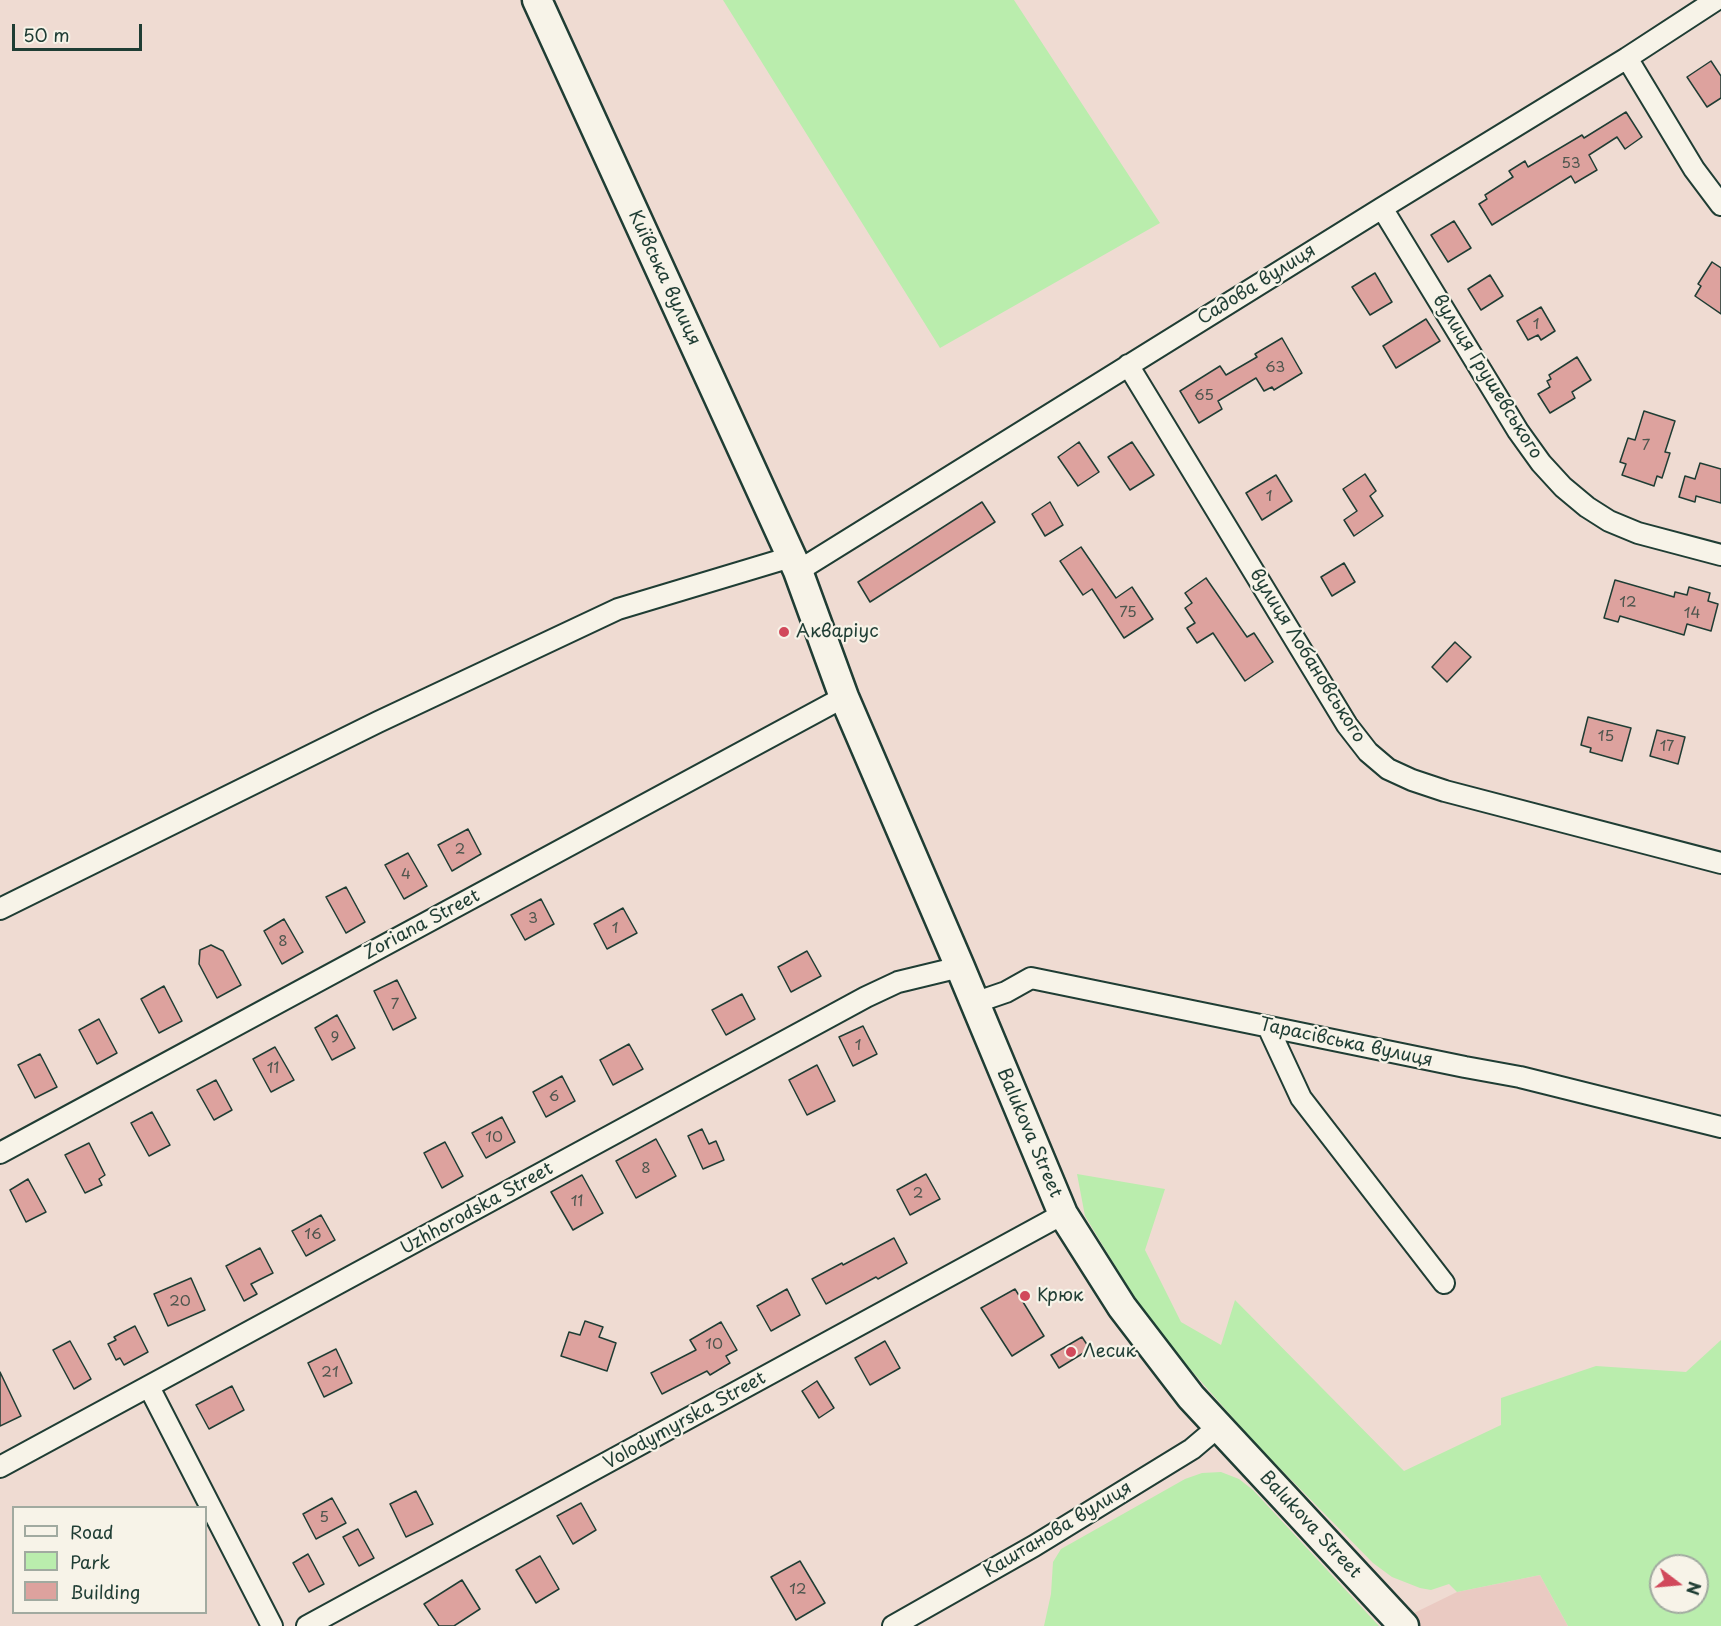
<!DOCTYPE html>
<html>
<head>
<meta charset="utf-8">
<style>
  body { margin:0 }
  #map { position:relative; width:1721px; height:1626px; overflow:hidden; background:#efdbd2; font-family:"Playpen Sans",sans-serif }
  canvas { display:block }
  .legend { position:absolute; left:12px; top:1506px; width:195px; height:108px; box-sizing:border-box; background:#f7f3e8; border:2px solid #a1aaa0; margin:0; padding:8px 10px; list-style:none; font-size:18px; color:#1f3d34 }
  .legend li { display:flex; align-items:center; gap:12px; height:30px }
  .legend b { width:30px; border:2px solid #a1aaa0 }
  .north { position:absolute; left:1649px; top:1554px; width:60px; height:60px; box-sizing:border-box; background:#f7f3e8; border:2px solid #a1aaa0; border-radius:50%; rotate:106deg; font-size:16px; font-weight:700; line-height:24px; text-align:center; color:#1f3d34 }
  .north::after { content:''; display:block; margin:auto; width:21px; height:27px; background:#d1495b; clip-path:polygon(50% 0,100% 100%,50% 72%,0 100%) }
  .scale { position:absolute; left:12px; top:24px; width:130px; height:27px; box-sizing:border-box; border:3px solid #1f3d34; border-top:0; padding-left:8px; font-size:18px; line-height:21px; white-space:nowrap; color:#1f3d34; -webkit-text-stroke:4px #f7f3e8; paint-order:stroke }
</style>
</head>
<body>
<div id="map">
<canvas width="1721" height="1626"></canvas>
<ul class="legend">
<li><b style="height:8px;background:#f7f3e8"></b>Road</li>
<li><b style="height:16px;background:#baedad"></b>Park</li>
<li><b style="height:16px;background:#dda29e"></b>Building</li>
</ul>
<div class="north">N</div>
<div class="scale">50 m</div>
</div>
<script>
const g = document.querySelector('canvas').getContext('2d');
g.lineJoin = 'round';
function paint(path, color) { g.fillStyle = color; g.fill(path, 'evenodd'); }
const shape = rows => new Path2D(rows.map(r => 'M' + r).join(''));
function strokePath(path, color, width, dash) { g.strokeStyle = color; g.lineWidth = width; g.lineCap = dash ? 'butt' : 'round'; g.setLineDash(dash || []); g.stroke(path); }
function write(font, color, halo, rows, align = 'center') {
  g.font = font + ' "Playpen Sans",sans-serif'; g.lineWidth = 4.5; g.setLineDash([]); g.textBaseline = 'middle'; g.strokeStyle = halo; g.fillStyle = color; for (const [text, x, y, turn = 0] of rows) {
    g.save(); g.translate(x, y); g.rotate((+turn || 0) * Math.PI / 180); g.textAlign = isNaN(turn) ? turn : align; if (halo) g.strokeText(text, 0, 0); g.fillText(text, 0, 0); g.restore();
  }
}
paint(shape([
  [1540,1575,1568,1626,1419,1626,1410,1615,1457,1592]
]), '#eacac2');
paint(shape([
  [723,0,1014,0,1160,223,940,348],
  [1077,1174,1165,1189,1145,1250,1181,1322,1221,1345,1235,1300,1404,1471,1501,1425,1501,1398,1596,1366,1686,1372,1721,1340,1721,1626,1568,1626,1540,1575,1457,1592,1449,1584,1431,1590,1420,1588,1392,1577,1373,1563,1255,1443,1162,1337,1134,1297,1085,1216],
  [1661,1566,1697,1566,1697,1602,1661,1602],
  [1221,1472,1239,1479,1253,1490,1379,1626,1044,1626,1051,1594,1053,1562,1061,1549,1185,1479,1202,1473]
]), '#baedad');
const building = shape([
  [1711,61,1721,76,1721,98,1707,107,1687,77,1711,61],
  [1626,112,1642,137,1625,149,1617,137,1589,155,1597,170,1575,183,1571,176,1492,225,1479,204,1487,199,1485,195,1513,177,1509,171,1525,161,1528,167,1582,135,1584,138,1626,112],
  [1454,221,1471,248,1448,262,1431,235,1454,221],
  [1712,262,1721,268,1721,314,1695,296,1701,286,1698,284,1712,262],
  [1375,273,1392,302,1370,315,1352,287,1375,273],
  [1490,275,1503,296,1481,310,1468,289,1490,275],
  [1541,307,1555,331,1541,340,1538,335,1528,340,1517,321,1541,307],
  [1426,319,1440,341,1396,368,1383,346,1426,319],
  [1282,338,1302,373,1274,390,1272,387,1264,391,1256,378,1218,401,1222,409,1199,423,1180,391,1220,366,1226,375,1257,357,1255,354,1282,338],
  [1577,357,1591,380,1572,392,1575,398,1550,413,1538,394,1550,387,1547,381,1551,379,1549,375,1577,357],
  [1644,411,1675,421,1665,452,1670,453,1662,478,1657,476,1654,486,1622,475,1626,464,1620,462,1628,438,1635,440,1644,411],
  [1079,442,1099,472,1078,486,1058,457,1079,442],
  [1132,442,1154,475,1130,490,1108,457,1132,442],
  [1700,463,1721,469,1721,503,1696,496,1695,502,1679,497,1685,476,1695,479,1700,463],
  [1365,474,1376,491,1370,496,1383,516,1354,536,1344,520,1357,511,1343,489,1365,474],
  [1276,475,1292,501,1262,520,1246,493,1276,475],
  [982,502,995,522,870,602,858,582,982,502],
  [1050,502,1063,525,1045,536,1032,514,1050,502],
  [1081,547,1116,598,1132,587,1153,619,1124,638,1092,589,1083,595,1060,561,1081,547],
  [1344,563,1355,582,1332,596,1321,577,1344,563],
  [1206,578,1247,637,1254,633,1273,662,1245,681,1213,633,1197,643,1187,628,1195,623,1185,608,1192,603,1185,593,1206,578],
  [1615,580,1674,597,1675,592,1687,595,1689,587,1710,593,1708,601,1718,604,1711,631,1687,624,1684,635,1620,616,1618,622,1604,618,1615,580],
  [1455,642,1471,657,1447,682,1432,667,1455,642],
  [1588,717,1631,728,1622,761,1590,752,1591,748,1581,745,1588,717],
  [1657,730,1685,737,1678,764,1650,756,1657,730],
  [468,829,481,854,452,871,438,845,468,829],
  [408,853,427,886,404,899,385,865,408,853],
  [346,887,365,922,346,933,326,897,346,887],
  [541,899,554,924,525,940,511,915,541,899],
  [623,908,637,933,607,949,594,924,623,908],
  [284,919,303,952,282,964,264,931,284,919],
  [211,945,223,951,241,985,217,998,199,964,200,950,211,945],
  [807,951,821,976,791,992,778,967,807,951],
  [397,980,416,1018,393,1030,374,991,397,980],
  [164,986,182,1021,159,1033,141,999,164,986],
  [742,994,755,1019,726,1035,712,1010,742,994],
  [337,1015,355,1048,332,1060,315,1028,337,1015],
  [99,1019,117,1053,97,1064,79,1030,99,1019],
  [863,1026,877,1054,853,1066,839,1037,863,1026],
  [629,1044,643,1069,613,1085,600,1060,629,1044],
  [275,1047,294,1080,271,1092,253,1059,275,1047],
  [40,1054,57,1087,35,1098,18,1065,40,1054],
  [817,1065,835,1101,807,1115,789,1080,817,1065],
  [562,1076,575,1101,546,1117,533,1092,562,1076],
  [216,1080,232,1110,214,1120,197,1090,216,1080],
  [152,1112,170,1145,149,1156,131,1123,152,1112],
  [502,1117,515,1142,486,1158,472,1133,502,1117],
  [702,1129,709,1144,716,1141,724,1160,703,1169,688,1136,702,1129],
  [656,1139,676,1176,636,1198,616,1161,656,1139],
  [445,1142,463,1176,442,1188,424,1153,445,1142],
  [89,1143,105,1175,99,1179,102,1185,85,1193,65,1155,89,1143],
  [926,1174,940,1199,910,1215,897,1190,926,1174],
  [582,1175,603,1213,573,1230,551,1192,582,1175],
  [28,1179,46,1212,26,1222,10,1190,28,1179],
  [321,1215,335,1240,306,1256,292,1231,321,1215],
  [894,1238,907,1263,878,1279,876,1277,826,1304,812,1279,842,1263,843,1265,894,1238],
  [260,1248,273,1273,251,1284,257,1294,244,1301,226,1266,260,1248],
  [191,1278,205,1310,168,1326,154,1294,191,1278],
  [787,1289,800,1315,771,1331,757,1306,787,1289],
  [1015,1289,1044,1336,1012,1356,981,1308,1015,1289],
  [585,1321,603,1327,599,1337,616,1343,607,1371,561,1356,569,1332,580,1335,585,1321],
  [721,1322,737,1350,726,1356,730,1363,710,1375,707,1371,662,1394,651,1373,696,1350,690,1340,721,1322],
  [135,1326,148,1352,124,1365,120,1358,116,1360,108,1344,116,1340,114,1337,135,1326],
  [1082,1337,1090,1349,1059,1368,1051,1355,1082,1337],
  [70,1341,91,1379,74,1389,53,1350,70,1341],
  [885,1341,900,1368,870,1385,855,1358,885,1341],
  [336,1349,352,1383,324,1397,308,1363,336,1349],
  [0,1372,21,1416,0,1426,0,1372],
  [817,1381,834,1408,819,1418,802,1391,817,1381],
  [232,1386,244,1410,209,1429,196,1405,232,1386],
  [416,1491,433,1524,406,1537,390,1504,416,1491],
  [332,1498,346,1523,316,1539,303,1514,332,1498],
  [581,1503,596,1530,573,1544,557,1516,581,1503],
  [358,1529,374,1558,359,1566,343,1537,358,1529],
  [308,1554,324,1584,309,1592,293,1563,308,1554],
  [540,1556,559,1589,536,1603,516,1570,540,1556],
  [800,1561,825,1603,796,1620,771,1577,800,1561],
  [462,1580,480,1609,454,1626,439,1626,424,1604,462,1580]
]);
paint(building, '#dda29e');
strokePath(building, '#1f3d34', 1.5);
const street = shape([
  [1627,58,1694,169,1721,205],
  [1382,208,1518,431,1541,463,1563,487,1587,507,1609,521,1638,533,1721,555],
  [1128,365,1347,725,1368,752,1388,769,1412,780,1445,791,1721,863],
  [798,571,1382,208,1627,58,1716,0],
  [0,909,378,722,618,609,791,557],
  [974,1003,1006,992,1031,978,1465,1067,1520,1077,1721,1127],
  [1268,1027,1301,1098,1444,1283],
  [0,1153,844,697],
  [149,1387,272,1626],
  [0,1467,866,997,898,982,960,967],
  [307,1626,1063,1214],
  [893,1626,1034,1546,1192,1449,1218,1427]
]);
const secondary = shape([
  [537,0,798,571,844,697,960,967,1063,1214,1122,1307,1191,1397,1404,1626]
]);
strokePath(street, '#1f3d34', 24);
strokePath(secondary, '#1f3d34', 33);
strokePath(street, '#f7f3e8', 20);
strokePath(secondary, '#f7f3e8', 28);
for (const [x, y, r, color] of [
  [784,632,6,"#d1495b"],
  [1025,1296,6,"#d1495b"],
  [1071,1352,6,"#d1495b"]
]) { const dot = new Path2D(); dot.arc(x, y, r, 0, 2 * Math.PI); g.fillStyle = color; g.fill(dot); strokePath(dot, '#f7f3e8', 2); }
write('15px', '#4e564e', null, [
  ["53",1571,164],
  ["1",1536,325],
  ["63",1275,368],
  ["65",1204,396],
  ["7",1646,446],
  ["1",1269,497],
  ["12",1628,603],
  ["75",1128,613],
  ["14",1692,614],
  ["15",1606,737],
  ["17",1667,747],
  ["2",460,850],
  ["4",406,875],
  ["3",533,919],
  ["1",615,929],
  ["8",283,942],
  ["7",395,1005],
  ["9",335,1038],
  ["1",858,1046],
  ["11",273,1069],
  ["6",554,1097],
  ["10",494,1138],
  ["8",646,1169],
  ["2",918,1194],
  ["11",577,1202],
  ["16",313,1235],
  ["20",180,1302],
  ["10",714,1345],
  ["21",330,1373],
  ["5",324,1518],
  ["12",798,1590]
]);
write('18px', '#1f3d34', '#f7f3e8', [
  ["Київська вулиця",664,278,65],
  ["Садова вулиця",1257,285,-32],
  ["вулиця Грушевського",1487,377,58],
  ["вулиця Лобановського",1307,656,58],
  ["Zoriana Street",422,925,-28],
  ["Тарасівська вулиця",1346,1043,12],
  ["Balukova Street",1029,1133,67],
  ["Uzhhorodska Street",477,1209,-29],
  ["Volodymyrska Street",685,1421,-29],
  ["Balukova Street",1310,1525,47],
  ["Каштанова вулиця",1058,1530,-31]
]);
write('18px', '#1f3d34', '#f7f3e8', [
  ["Акваріус",796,632],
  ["Крюк",1037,1296],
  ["Лесик",1083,1352]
], 'left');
</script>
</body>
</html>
